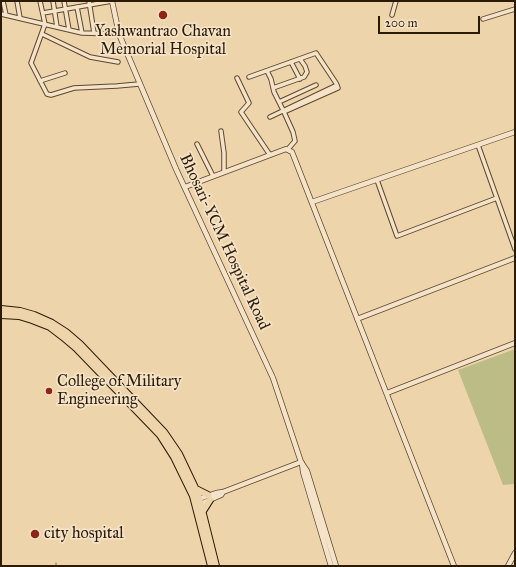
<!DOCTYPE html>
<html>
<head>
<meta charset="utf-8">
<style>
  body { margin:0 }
  #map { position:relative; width:516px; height:567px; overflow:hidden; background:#eed4aa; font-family:"IM FELL Great Primer",serif }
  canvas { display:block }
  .frame { position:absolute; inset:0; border:2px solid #2b1a04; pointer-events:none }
  .scale { position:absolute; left:378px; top:16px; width:102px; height:18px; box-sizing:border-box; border:2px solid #2b1a04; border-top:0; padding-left:5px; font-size:12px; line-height:14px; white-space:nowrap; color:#2b1a04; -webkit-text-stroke:3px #f4e3c8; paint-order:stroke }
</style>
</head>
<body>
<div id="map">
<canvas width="516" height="567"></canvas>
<div class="frame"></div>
<div class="scale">200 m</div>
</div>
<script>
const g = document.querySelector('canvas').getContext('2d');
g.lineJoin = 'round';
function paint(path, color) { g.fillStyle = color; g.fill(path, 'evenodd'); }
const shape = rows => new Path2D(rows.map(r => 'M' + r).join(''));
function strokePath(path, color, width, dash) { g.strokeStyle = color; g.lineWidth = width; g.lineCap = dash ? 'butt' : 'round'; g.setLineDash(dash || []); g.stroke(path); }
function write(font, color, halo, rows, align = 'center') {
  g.font = font + ' "IM FELL Great Primer",serif'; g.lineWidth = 3.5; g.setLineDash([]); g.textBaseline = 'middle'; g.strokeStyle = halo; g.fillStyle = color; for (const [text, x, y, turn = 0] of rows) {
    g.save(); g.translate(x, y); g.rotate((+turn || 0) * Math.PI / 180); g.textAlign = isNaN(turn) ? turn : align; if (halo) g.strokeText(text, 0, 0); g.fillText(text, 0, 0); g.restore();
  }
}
paint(shape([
  [515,349,515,484,503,485,458,370]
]), '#bcbc86');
strokePath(shape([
  [56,563,56,566]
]), '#6e7965', 1);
const minor = shape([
  [3,1,6,15],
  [17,1,20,18],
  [40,1,45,24,31,63,47,94,51,95,74,88,117,86,139,84],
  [53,1,57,27],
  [64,1,69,30],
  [89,1,94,33],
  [77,7,82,33],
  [43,13,112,1],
  [1,14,82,33,119,34],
  [392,15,396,1],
  [483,19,515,9],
  [42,34,90,57,118,62],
  [291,62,300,79],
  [267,71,271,79,274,92,283,110],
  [249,77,316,53,336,83,338,88,284,112,293,132,295,141,288,149],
  [237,78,249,103,241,112,270,155],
  [40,81,65,73],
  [273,88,304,77,307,72,305,66,300,59],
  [279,102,316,85],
  [270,117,337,85],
  [221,131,224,153,224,172],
  [197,144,213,176],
  [478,145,515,249],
  [377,180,397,236,497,198]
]);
const tertiary = shape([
  [112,1,119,34,176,169,273,378,301,462,307,471,336,566],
  [185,187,286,149,292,152,454,566],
  [312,202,515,132],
  [357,319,515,258],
  [387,393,515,343],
  [302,463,303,472,331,566],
  [196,500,216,493,223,492,301,462],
  [198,505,221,495,223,492],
  [508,566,515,553]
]);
const trunk = shape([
  [1,309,20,311,34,315,52,323,66,332,80,344,164,432,179,454,198,494,216,566],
  [1,315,19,316,32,320,50,327,63,337,76,348,160,435,174,457,193,496,211,566],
  [196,489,208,495],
  [203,511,210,500]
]);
strokePath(minor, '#5c482e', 5.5);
strokePath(tertiary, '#5c482e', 6);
strokePath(trunk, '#2b1a04', 8);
strokePath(minor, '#f4e3c8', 3.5);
strokePath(tertiary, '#f4e3c8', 4.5);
strokePath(trunk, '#eed4aa', 6);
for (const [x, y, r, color] of [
  [163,15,5,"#8f2418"],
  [49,391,4,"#8f2418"],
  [35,534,5,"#8f2418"]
]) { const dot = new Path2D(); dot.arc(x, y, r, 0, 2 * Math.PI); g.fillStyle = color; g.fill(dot); strokePath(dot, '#f4e3c8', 1.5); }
write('16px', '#2b1a04', '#f4e3c8', [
  ["Yashwantrao Chavan",163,32,"center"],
  ["Memorial Hospital",163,50,"center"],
  ["College of Military",57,382],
  ["Engineering",57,400],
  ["city hospital",44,534]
], 'left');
write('16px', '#2b1a04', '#f4e3c8', [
  ["Bhosari-YCM Hospital Road",224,242,65]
]);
</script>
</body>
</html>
